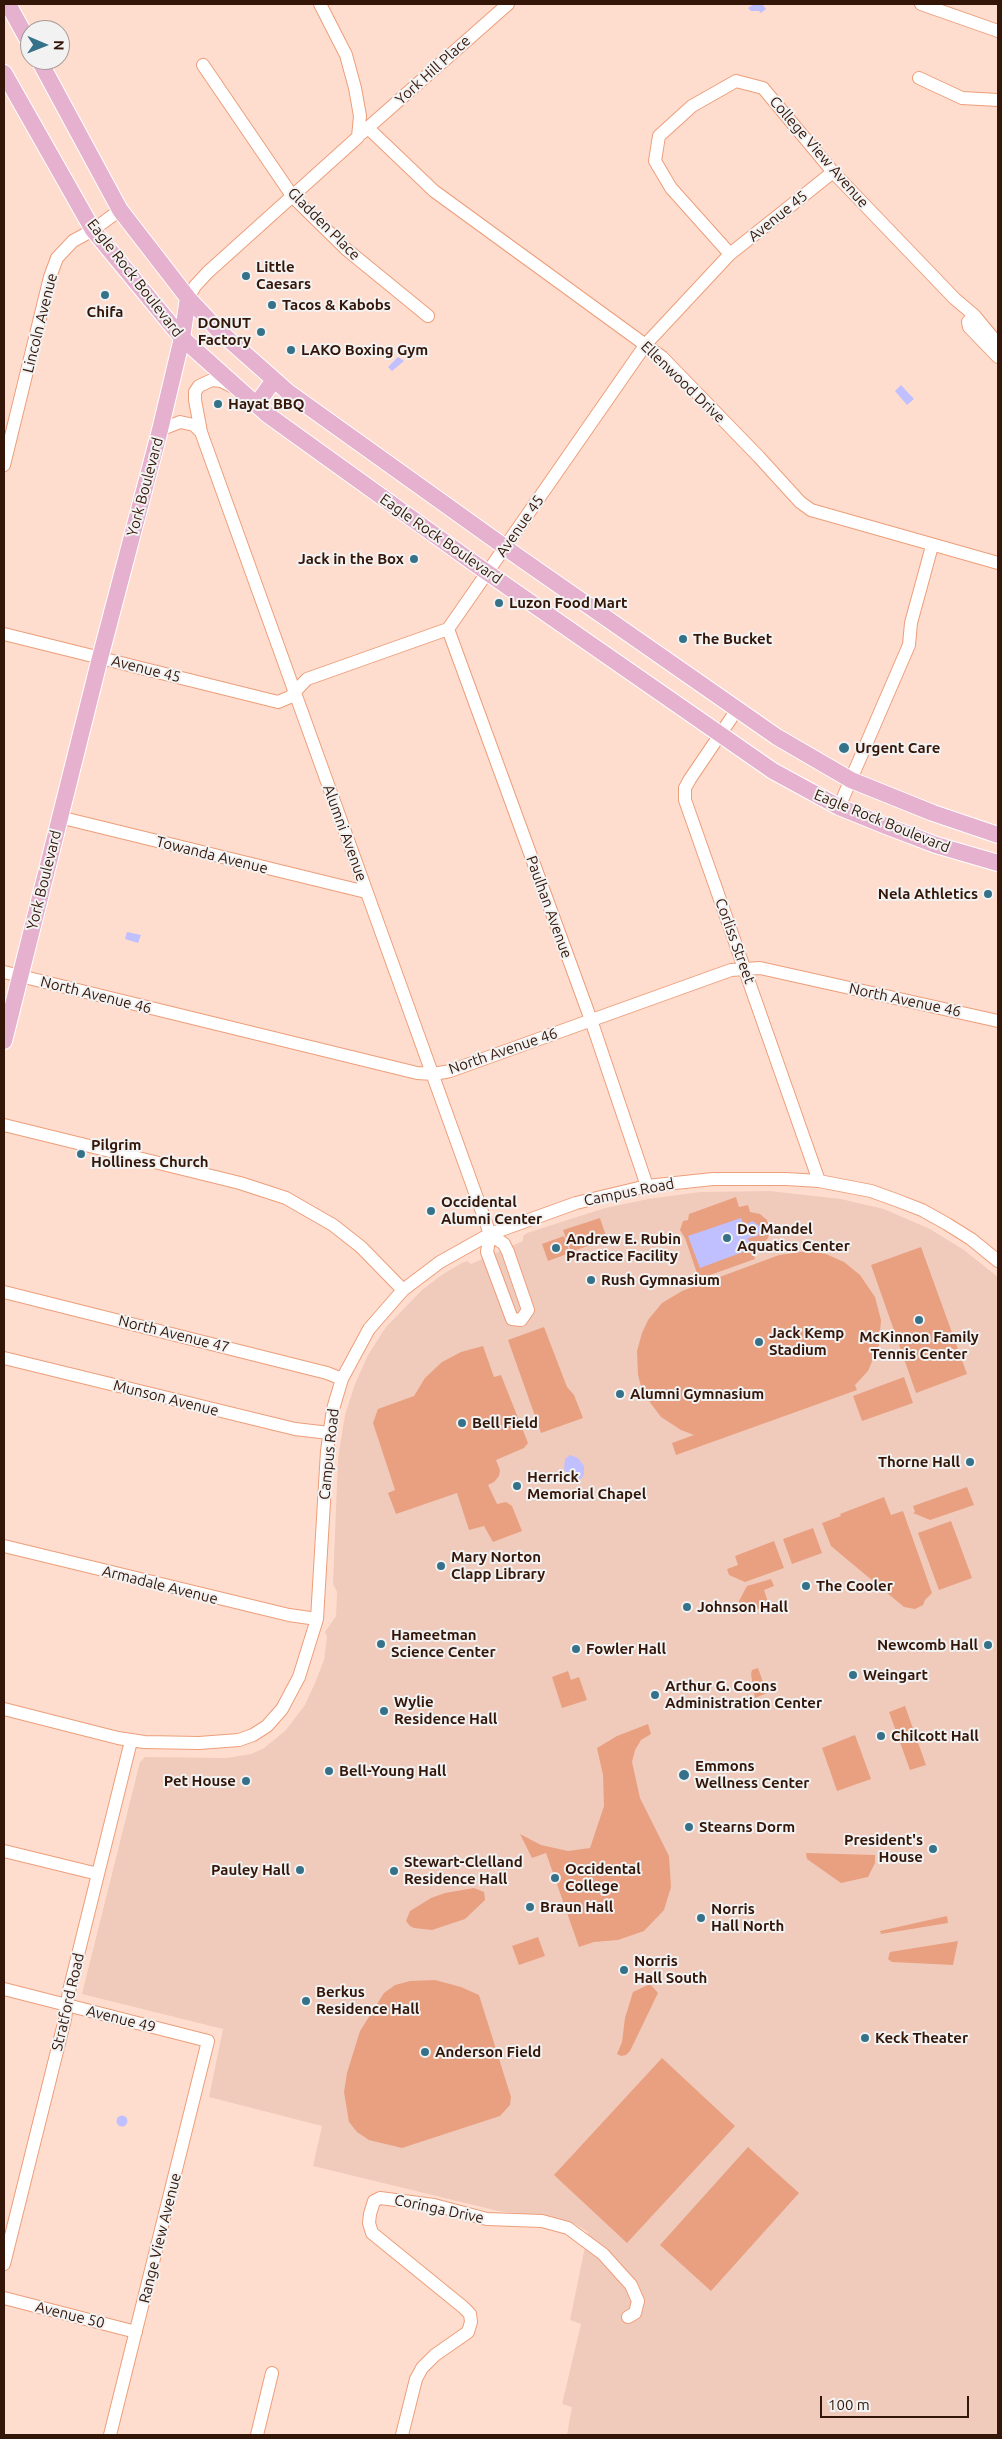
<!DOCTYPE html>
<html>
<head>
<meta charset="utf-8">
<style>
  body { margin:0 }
  #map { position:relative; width:1002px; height:2439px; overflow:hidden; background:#ffddce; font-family:Ubuntu,sans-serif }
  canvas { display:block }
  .frame { position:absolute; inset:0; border:5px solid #341608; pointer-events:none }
  .north { position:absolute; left:20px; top:20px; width:50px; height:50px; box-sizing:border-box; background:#f2f2f2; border:1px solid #a69a94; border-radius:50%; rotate:91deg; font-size:14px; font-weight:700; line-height:20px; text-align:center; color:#341608 }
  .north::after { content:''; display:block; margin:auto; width:18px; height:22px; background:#357289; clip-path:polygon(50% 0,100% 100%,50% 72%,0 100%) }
  .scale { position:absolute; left:820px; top:2396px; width:149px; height:22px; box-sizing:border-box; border:2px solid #341608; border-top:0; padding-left:6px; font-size:15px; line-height:18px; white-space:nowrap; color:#341608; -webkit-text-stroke:4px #f2f2f2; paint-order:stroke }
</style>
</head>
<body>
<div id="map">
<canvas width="1002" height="2439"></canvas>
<div class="frame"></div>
<div class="north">N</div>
<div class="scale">100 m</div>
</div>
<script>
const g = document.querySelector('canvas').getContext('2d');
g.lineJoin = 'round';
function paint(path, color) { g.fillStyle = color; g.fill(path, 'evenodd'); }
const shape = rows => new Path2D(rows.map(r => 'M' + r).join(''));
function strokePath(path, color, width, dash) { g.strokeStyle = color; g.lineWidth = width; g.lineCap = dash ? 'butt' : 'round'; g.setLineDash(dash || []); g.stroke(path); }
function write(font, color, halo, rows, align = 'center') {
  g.font = font + ' Ubuntu,sans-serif'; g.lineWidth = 4; g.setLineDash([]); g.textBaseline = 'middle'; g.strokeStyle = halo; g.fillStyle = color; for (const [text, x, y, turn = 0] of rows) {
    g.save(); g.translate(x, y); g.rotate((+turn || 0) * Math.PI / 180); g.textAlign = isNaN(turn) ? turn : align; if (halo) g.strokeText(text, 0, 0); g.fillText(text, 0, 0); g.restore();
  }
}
paint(shape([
  [770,1191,841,1199,884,1209,930,1229,964,1250,998,1277,998,2435,567,2435,572,2407,562,2404,581,2324,570,2320,588,2232,575,2224,552,2217,498,2211,313,2166,322,2126,209,2097,223,2029,82,1994,140,1762,145,1757,227,1758,251,1754,264,1748,285,1731,305,1705,315,1683,324,1660,327,1637,325,1632,336,1616,337,1592,333,1584,338,1458,345,1415,355,1384,368,1355,386,1327,422,1290,443,1274,462,1263,467,1261,471,1264,523,1241,523,1236,527,1233,605,1208,648,1199,700,1192]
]), '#f0cbbc');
paint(shape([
  [736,1197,739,1207,748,1205,750,1212,760,1214,767,1220,770,1229,768,1238,761,1245,762,1250,753,1254,755,1259,699,1279,685,1238,680,1230,683,1221,688,1220,689,1214],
  [600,1218,607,1239,571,1252,563,1230],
  [564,1236,570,1253,548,1261,542,1244],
  [921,1247,967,1374,916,1393,871,1265],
  [808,1251,826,1254,844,1262,860,1275,875,1297,881,1320,879,1345,868,1371,855,1385,857,1390,676,1455,672,1443,694,1435,681,1430,661,1417,646,1397,641,1386,638,1375,637,1351,642,1333,648,1320,662,1303,682,1291,779,1255],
  [544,1327,567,1387,574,1395,583,1418,541,1433,508,1340],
  [483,1346,494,1377,501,1375,528,1443,524,1448,496,1460,500,1470,499,1476,494,1482,488,1485,497,1504,506,1502,512,1506,522,1531,493,1542,484,1526,469,1530,457,1493,396,1514,388,1493,395,1490,373,1423,378,1409,414,1396,425,1378,442,1362,461,1352],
  [904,1377,913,1403,862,1421,853,1396],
  [967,1487,974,1505,930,1520,913,1513,915,1512,913,1506],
  [884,1497,891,1515,903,1511,932,1593,925,1600,923,1605,915,1609,904,1607,831,1546,822,1523,841,1516,840,1514],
  [951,1521,972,1578,939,1590,918,1533],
  [813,1528,822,1553,792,1564,783,1539],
  [774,1541,784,1568,745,1582,729,1575,727,1569,738,1565,735,1556],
  [771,1579,774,1586,764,1590,769,1605,744,1614,739,1601,747,1586],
  [758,1668,767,1693,755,1698,751,1674,752,1670],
  [568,1671,571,1680,579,1677,587,1700,562,1708,552,1677],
  [905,1706,926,1765,910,1770,889,1712],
  [648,1724,651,1734,641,1740,635,1750,632,1762,640,1798,669,1856,671,1887,664,1910,644,1931,618,1940,594,1942,579,1947,546,1853,532,1858,520,1834,541,1845,568,1851,590,1848,604,1806,603,1775,597,1748,617,1736],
  [855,1735,871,1779,837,1791,822,1748],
  [806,1853,875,1855,875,1863,868,1877,841,1883,807,1859],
  [474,1888,484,1892,485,1900,465,1919,432,1930,414,1928,410,1926,406,1921,410,1911,431,1898,445,1893],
  [947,1916,948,1923,881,1934,880,1931],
  [538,1937,545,1956,519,1965,512,1946],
  [958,1941,953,1965,892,1962,888,1959,890,1952],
  [435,1980,461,1987,479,1995,511,2097,510,2105,500,2116,402,2148,369,2140,357,2132,349,2122,344,2092,347,2073,360,2031,384,1993,395,1985,410,1981],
  [650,1984,658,1993,630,2051,626,2055,621,2056,617,2054,622,2042,625,2018,633,1992],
  [662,2058,735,2126,627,2243,554,2175],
  [748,2147,799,2193,711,2291,660,2245]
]), '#e9a080');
paint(shape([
  [754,4,763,5,766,9,761,13,759,11,751,11,748,8],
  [398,357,404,361,392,371,388,367],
  [901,385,914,399,907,405,895,391],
  [127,932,141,935,138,943,125,939],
  [741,1218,744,1226,752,1221,760,1226,758,1236,748,1238,751,1249,700,1268,688,1236],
  [570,1455,578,1458,584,1466,584,1475,578,1482,571,1480,564,1469,565,1459],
  '116.5 2121a5.5 5.5 0 1 1 11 0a5.5 5.5 0 1 1-11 0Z'
]), '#c0bfff');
const minor = shape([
  [921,4,998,31],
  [203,65,293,197,346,249,428,316],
  [919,78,962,98,998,100],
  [368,128,434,191,662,357,759,457,800,502,811,510,998,563],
  [362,133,508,4],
  [730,254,671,188,655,161,659,136,692,106,736,81,763,88,833,172,955,299,974,315,998,344],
  [188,298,195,286,208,272,358,137,360,116,355,88,346,55,320,4],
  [974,315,968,322,969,327,998,357],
  [233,387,221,381,212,380,199,386,195,392,195,400,201,432,490,1234],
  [160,430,180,422,194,425,201,432],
  [4,465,50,277,57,258,73,241,93,230,120,210],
  [448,629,591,1020,647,1186],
  [4,634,278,702,290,697,307,679,448,629,646,344,730,254,833,172],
  [736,711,690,779,685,788,685,800,819,1181],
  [839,807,909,645,911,623,932,546],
  [59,817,366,892],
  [4,972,417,1073,434,1074,450,1071,731,970,745,969,760,968,998,1021],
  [4,1125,240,1183,286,1198,333,1225,361,1247,403,1290],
  [490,1234,504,1244,508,1252,528,1310,521,1320,512,1319,487,1252,490,1234],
  [4,1292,327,1373,342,1379],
  [4,1358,295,1429,329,1433],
  [4,1546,289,1615,317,1619],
  [4,1709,118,1738,144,1742,199,1743,239,1740,253,1735,267,1726,282,1709,299,1677,317,1619,327,1451,333,1409,342,1379,369,1329,403,1290,440,1262,490,1234,576,1203,647,1186,713,1179,786,1179,819,1181,871,1191,896,1200,922,1210,947,1224,971,1239,998,1261],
  [4,1851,98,1874],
  [4,1989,208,2041,110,2435],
  [4,2264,65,2019,69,1991,131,1741],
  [4,2298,136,2332],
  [257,2435,272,2373],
  [402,2435,416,2379,422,2368,435,2355,468,2332,471,2322,470,2314,463,2307,372,2233,369,2223,370,2214,374,2201,380,2198,434,2205,487,2219,542,2221,568,2228,603,2254,631,2285,638,2301,635,2313,628,2317]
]);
const major = shape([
  [8,4,30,44],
  [39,60,120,210,188,298,218,330,288,392,520,558,777,737,851,780,933,813,998,835],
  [4,73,93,230,182,338,268,415,475,564,773,771,839,807,886,826,936,845,998,863],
  [256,405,274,380],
  [4,1041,100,658,160,430,182,338,188,298]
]);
strokePath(minor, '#ed9e7a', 14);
strokePath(major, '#fff', 18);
strokePath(minor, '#fff', 12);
strokePath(major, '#e5b1cf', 16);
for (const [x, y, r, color] of [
  [246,276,5,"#357289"],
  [105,295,5,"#357289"],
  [272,305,5,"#357289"],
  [261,332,5,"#357289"],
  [291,350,5,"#357289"],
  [218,404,5,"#357289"],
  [414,559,5,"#357289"],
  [499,603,5,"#357289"],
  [683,639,5,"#357289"],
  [844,748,6,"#357289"],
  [988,894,5,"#357289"],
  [81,1154,5,"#357289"],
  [431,1211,5,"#357289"],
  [727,1238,5,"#357289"],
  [556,1248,5,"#357289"],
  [591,1280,5,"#357289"],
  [919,1320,5,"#357289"],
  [759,1342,5,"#357289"],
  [620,1394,5,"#357289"],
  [462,1423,5,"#357289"],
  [970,1462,5,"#357289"],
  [517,1486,5,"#357289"],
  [441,1566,5,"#357289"],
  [806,1586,5,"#357289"],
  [687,1607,5,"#357289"],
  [381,1644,5,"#357289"],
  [988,1645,5,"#357289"],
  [576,1649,5,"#357289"],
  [853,1675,5,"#357289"],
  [655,1695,5,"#357289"],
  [384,1711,5,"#357289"],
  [881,1736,5,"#357289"],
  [329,1771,5,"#357289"],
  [684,1775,6,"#357289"],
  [246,1781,5,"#357289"],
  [689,1827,5,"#357289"],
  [933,1849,5,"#357289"],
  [300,1870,5,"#357289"],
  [394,1871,5,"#357289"],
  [555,1878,5,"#357289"],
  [530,1907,5,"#357289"],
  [701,1918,5,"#357289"],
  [624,1970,5,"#357289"],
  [306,2001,5,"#357289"],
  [865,2038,5,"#357289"],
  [425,2052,5,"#357289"]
]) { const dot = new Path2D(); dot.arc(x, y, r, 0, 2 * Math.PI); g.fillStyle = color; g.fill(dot); strokePath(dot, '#f2f2f2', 2); }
write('15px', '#341608', '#f2f2f2', [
  ["York Hill Place",433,70,-42],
  ["College View Avenue",819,152,49],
  ["Avenue 45",778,216,-39],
  ["Gladden Place",324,224,45],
  ["Eagle Rock Boulevard",135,278,52],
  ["Lincoln Avenue",40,323,-76],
  ["Ellenwood Drive",683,382,44],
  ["York Boulevard",145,487,-75],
  ["Avenue 45",520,526,-55],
  ["Eagle Rock Boulevard",441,539,35],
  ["Avenue 45",146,669,14],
  ["Eagle Rock Boulevard",882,821,22],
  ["Alumni Avenue",345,833,70],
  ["Towanda Avenue",212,855,14],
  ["York Boulevard",44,880,-76],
  ["Paulhan Avenue",549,907,70],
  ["Corliss Street",735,941,70],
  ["North Avenue 46",96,995,14],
  ["North Avenue 46",905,1000,12],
  ["North Avenue 46",503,1051,-19],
  ["Campus Road",629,1192,-11],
  ["North Avenue 47",174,1334,14],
  ["Munson Avenue",166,1398,14],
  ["Campus Road",329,1454,-84],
  ["Armadale Avenue",160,1585,14],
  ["Stratford Road",68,2002,-77],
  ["Avenue 49",121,2019,14],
  ["Coringa Drive",439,2209,12],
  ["Range View Avenue",160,2238,-76],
  ["Avenue 50",70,2315,14]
]);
write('bold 15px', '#341608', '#f2f2f2', [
  ["Little",256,267],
  ["Caesars",256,284],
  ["Tacos & Kabobs",282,305],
  ["Chifa",105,312,"center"],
  ["DONUT",251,323,"right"],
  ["Factory",251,340,"right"],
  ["LAKO Boxing Gym",301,350],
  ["Hayat BBQ",228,404],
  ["Jack in the Box",404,559,"right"],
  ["Luzon Food Mart",509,603],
  ["The Bucket",693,639],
  ["Urgent Care",855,748],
  ["Nela Athletics",978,894,"right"],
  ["Pilgrim",91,1145],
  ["Holliness Church",91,1162],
  ["Occidental",441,1202],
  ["Alumni Center",441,1219],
  ["De Mandel",737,1229],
  ["Aquatics Center",737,1246],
  ["Andrew E. Rubin",566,1239],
  ["Practice Facility",566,1256],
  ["Rush Gymnasium",601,1280],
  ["Jack Kemp",769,1333],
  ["Stadium",769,1350],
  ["McKinnon Family",919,1337,"center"],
  ["Tennis Center",919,1354,"center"],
  ["Alumni Gymnasium",630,1394],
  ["Bell Field",472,1423],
  ["Thorne Hall",960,1462,"right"],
  ["Herrick",527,1477],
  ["Memorial Chapel",527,1494],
  ["Mary Norton",451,1557],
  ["Clapp Library",451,1574],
  ["The Cooler",816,1586],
  ["Johnson Hall",697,1607],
  ["Hameetman",391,1635],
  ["Science Center",391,1652],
  ["Newcomb Hall",978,1645,"right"],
  ["Fowler Hall",586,1649],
  ["Weingart",863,1675],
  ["Arthur G. Coons",665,1686],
  ["Administration Center",665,1703],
  ["Wylie",394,1702],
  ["Residence Hall",394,1719],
  ["Chilcott Hall",891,1736],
  ["Emmons",695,1766],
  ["Wellness Center",695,1783],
  ["Bell-Young Hall",339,1771],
  ["Pet House",236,1781,"right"],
  ["Stearns Dorm",699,1827],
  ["President's",923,1840,"right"],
  ["House",923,1857,"right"],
  ["Stewart-Clelland",404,1862],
  ["Residence Hall",404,1879],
  ["Occidental",565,1869],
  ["College",565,1886],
  ["Pauley Hall",290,1870,"right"],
  ["Braun Hall",540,1907],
  ["Norris",711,1909],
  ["Hall North",711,1926],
  ["Norris",634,1961],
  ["Hall South",634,1978],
  ["Berkus",316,1992],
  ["Residence Hall",316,2009],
  ["Keck Theater",875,2038],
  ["Anderson Field",435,2052]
], 'left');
</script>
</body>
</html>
